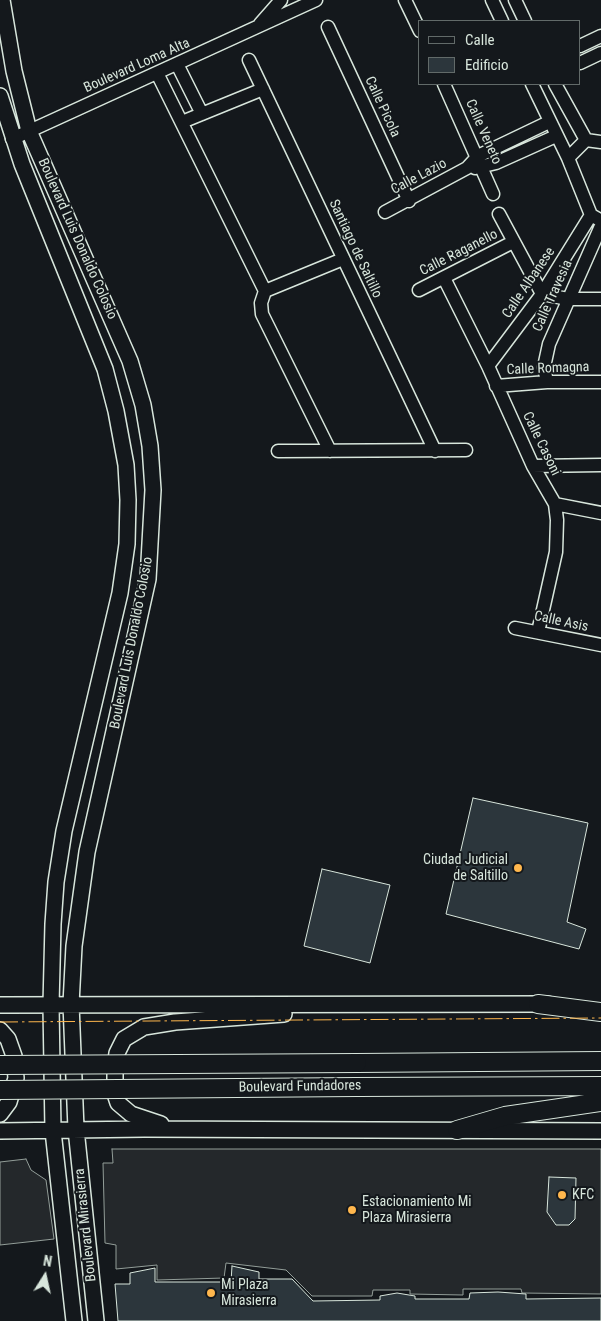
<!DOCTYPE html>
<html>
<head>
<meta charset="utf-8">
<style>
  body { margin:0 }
  #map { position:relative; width:601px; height:1321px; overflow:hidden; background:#14181c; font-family:"Roboto Condensed",sans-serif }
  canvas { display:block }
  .legend { position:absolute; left:418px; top:20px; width:162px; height:65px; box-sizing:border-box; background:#14181c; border:1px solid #626a69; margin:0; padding:6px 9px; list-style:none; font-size:15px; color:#d8e6dc }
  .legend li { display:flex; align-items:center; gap:10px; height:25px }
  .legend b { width:25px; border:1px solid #626a69 }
  .north { position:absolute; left:20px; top:1251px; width:50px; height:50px; -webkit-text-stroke:4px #14181c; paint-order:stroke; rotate:10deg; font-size:14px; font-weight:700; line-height:20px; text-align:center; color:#d8e6dc }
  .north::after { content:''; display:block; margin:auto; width:18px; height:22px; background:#d8e6dc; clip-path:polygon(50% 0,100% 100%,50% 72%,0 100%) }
</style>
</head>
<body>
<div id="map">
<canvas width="601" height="1321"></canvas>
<ul class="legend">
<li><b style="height:6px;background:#14181c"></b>Calle</li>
<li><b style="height:14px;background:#2c363c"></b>Edificio</li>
</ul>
<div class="north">N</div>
</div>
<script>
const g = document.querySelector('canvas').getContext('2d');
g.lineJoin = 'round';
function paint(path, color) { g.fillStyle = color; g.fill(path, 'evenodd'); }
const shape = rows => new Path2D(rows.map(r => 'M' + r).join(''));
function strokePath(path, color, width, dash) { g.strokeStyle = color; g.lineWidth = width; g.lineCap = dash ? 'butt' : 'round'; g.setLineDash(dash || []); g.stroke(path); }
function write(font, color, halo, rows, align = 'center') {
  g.font = font + ' "Roboto Condensed",sans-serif'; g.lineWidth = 4; g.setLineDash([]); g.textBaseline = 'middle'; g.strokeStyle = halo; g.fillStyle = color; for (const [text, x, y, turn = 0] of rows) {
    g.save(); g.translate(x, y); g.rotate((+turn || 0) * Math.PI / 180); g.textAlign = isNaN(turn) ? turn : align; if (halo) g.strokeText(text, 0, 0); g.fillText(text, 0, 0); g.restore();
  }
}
const parking = shape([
  [112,1149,601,1149,601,1294,522,1293,521,1289,463,1289,463,1295,410,1294,410,1290,373,1290,372,1296,312,1296,286,1270,226,1263,224,1278,157,1280,157,1265,116,1269,116,1245,105,1243,103,1163,113,1163,112,1149],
  [26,1159,31,1170,46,1180,54,1239,0,1245,0,1162,26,1159]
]);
paint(parking, '#24282b');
strokePath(parking, '#939e99', 1);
const building = shape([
  [473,798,588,823,567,922,586,929,579,949,446,914,473,798],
  [322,869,390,885,370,963,304,946,322,869],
  [549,1177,576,1178,575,1219,569,1225,556,1225,547,1212,549,1177],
  [232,1266,259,1272,259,1279,292,1279,313,1301,380,1300,380,1296,397,1293,415,1296,415,1299,469,1299,470,1293,498,1292,526,1294,526,1299,601,1298,601,1321,118,1321,115,1284,130,1284,130,1273,155,1268,155,1282,231,1282,232,1266]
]);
paint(building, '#2c363c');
strokePath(building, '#d8e6dc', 1);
const minor = shape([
  [405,0,420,31],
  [492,0,502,21],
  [515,0,525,21],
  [260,24,281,0],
  [328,27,409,201],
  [580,46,601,36],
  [249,60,435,451],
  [580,63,601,53],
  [177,64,202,114],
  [157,73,265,291,261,303,262,314,330,451],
  [444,84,493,194],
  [532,84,568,158,591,215,598,219],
  [555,84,586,140],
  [182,122,263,89],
  [12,139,316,0],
  [586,140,601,142],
  [568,158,586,140],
  [475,168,496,163,556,136],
  [385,212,467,168,478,156,549,122],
  [499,214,542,294,568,299,601,299],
  [444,278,488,366,533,466,555,504,557,520,556,552,538,632],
  [419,290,513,242],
  [265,291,343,259],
  [488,366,542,294,591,215],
  [547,382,544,367,549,344,601,226],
  [496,386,547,382,601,382],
  [278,451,466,450],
  [533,466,601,465],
  [555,504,601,513],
  [515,628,601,645]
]);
const major = shape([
  [2,0,14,71,29,131,130,361,143,405,150,446,153,490,148,579,87,852,74,946,71,1004,76,1129,96,1321],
  [0,96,22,164,105,369,116,411,126,465,128,500,127,544,120,593,64,831,56,882,53,924,51,1005,53,1131,74,1321],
  [0,1005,548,1004],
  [0,1030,8,1039,14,1056,16,1078,9,1102,0,1114],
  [161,1124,131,1114,118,1103,115,1094,115,1068,117,1053,124,1039,144,1027,175,1022,284,1014],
  [0,1131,144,1129,601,1131]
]);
const highway = shape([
  [538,1004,601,1012],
  [357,1063,601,1061],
  [356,1087,601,1086],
  [457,1130,505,1116,601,1102]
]);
strokePath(minor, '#d8e6dc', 15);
strokePath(major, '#d8e6dc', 18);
strokePath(highway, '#d8e6dc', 20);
strokePath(minor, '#14181c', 12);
strokePath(major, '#14181c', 15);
strokePath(highway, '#14181c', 18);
const highwayBridge = shape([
  [0,1065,357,1063],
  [0,1090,356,1087]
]);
strokePath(highwayBridge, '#d8e6dc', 20, []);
strokePath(highwayBridge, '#14181c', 18);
strokePath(shape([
  [0,1022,601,1018]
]), '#ffb74d', 1, [18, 4, 2.5, 4]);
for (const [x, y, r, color] of [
  [518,868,5,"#ffb74d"],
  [562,1195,5,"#ffb74d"],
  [352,1210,5,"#ffb74d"],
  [211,1293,5,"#ffb74d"]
]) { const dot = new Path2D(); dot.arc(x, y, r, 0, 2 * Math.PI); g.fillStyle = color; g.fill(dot); strokePath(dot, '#14181c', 2); }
write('14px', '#d8e6dc', '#14181c', [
  ["Boulevard Loma Alta",137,66,-24],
  ["Calle Picola",382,107,65],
  ["Calle Veneto",483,132,66],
  ["Calle Lazio",419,177,-28],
  ["Boulevard Luis Donaldo Colosio",77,239,66],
  ["Santiago de Saltillo",355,249,65],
  ["Calle Raganello",459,253,-27],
  ["Calle Albanese",529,283,-56],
  ["Calle Travesia",553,296,-66],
  ["Calle Romagna",548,369,-2],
  ["Calle Casoni",541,444,64],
  ["Calle Asis",561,622,12],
  ["Boulevard Luis Donaldo Colosio",132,643,-79],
  ["Boulevard Fundadores",300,1087,-1],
  ["Boulevard Mirasierra",86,1225,-96]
]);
write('14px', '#d8e6dc', '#14181c', [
  ["Ciudad Judicial",508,860,"right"],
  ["de Saltillo",508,876,"right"],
  ["KFC",572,1195],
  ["Estacionamiento Mi",362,1202],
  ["Plaza Mirasierra",362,1218],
  ["Mi Plaza",221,1285],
  ["Mirasierra",221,1301]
], 'left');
</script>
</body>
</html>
